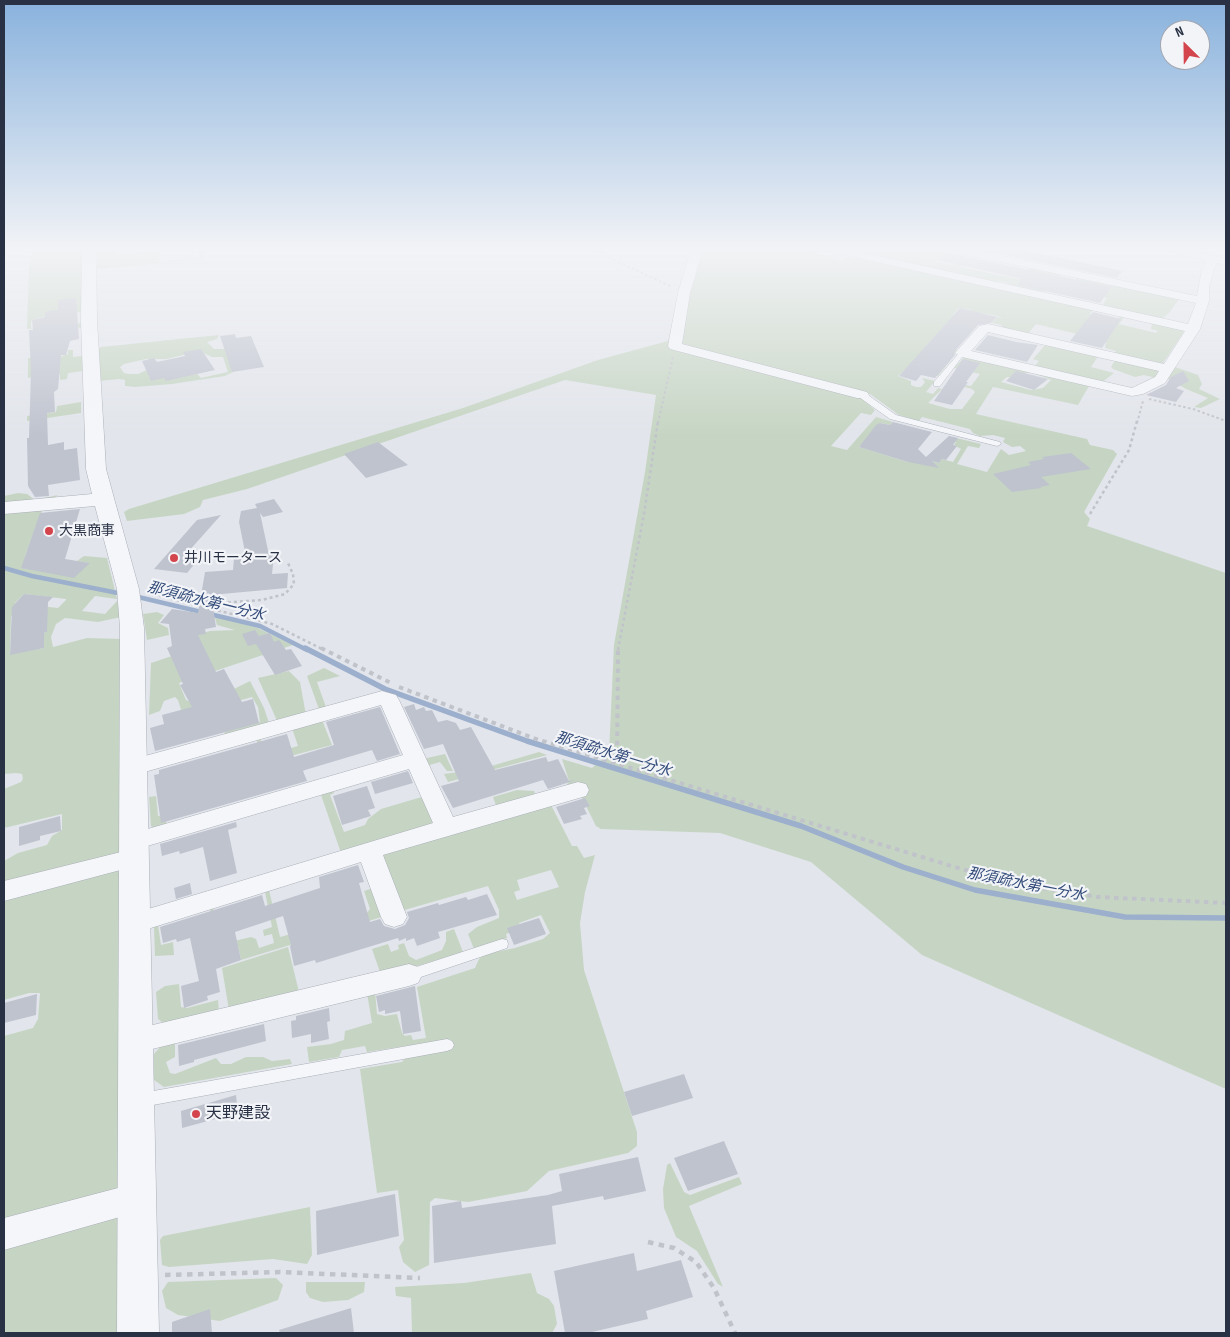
<!DOCTYPE html>
<html>
<head>
<meta charset="utf-8">
<style>
  body { margin:0 }
  #map { position:relative; width:1230px; height:1337px; overflow:hidden; background:#e2e5eb; font-family:"Sofia Sans Condensed",sans-serif }
  canvas { display:block }
  .frame { position:absolute; inset:0; border:5px solid #293144; pointer-events:none }
  .north { position:absolute; left:1160px; top:20px; width:50px; height:50px; box-sizing:border-box; background:#f2f4f8; border:1px solid #a2a6b0; border-radius:50%; rotate:337deg; font-size:14px; font-weight:700; line-height:20px; text-align:center; color:#293144 }
  .north::after { content:''; display:block; margin:auto; width:18px; height:22px; background:#d3444d; clip-path:polygon(50% 0,100% 100%,50% 72%,0 100%) }
</style>
</head>
<body>
<div id="map">
<canvas width="1230" height="1337"></canvas>
<div class="frame"></div>
<div class="north">N</div>
</div>
<script>
const g = document.querySelector('canvas').getContext('2d');
g.lineJoin = 'round';
function paint(path, color) { g.fillStyle = color; g.fill(path, 'evenodd'); }
const shape = rows => new Path2D(rows.map(r => 'M' + r).join(''));
function strokePath(path, color, width, dash) { g.strokeStyle = color; g.lineWidth = width; g.lineCap = dash ? 'butt' : 'round'; g.setLineDash(dash || []); g.stroke(path); }
function write(font, color, halo, rows, align = 'center') {
  g.font = font + ' "Sofia Sans Condensed","Noto Sans JP",sans-serif'; g.lineWidth = 4.5; g.setLineDash([]); g.textBaseline = 'middle'; g.strokeStyle = halo; g.fillStyle = color; for (const [text, x, y, turn = 0] of rows) {
    g.save(); g.translate(x, y); g.rotate((+turn || 0) * Math.PI / 180); g.textAlign = isNaN(turn) ? turn : align; if (halo) g.strokeText(text, 0, 0); g.fillText(text, 0, 0); g.restore();
  }
}
paint(shape([
  [33,249,83,249,81,312,42,317,32,320,31,322,31,328,81,323,81,328,55,326,27,329,29,266],
  [97,249,116,249,115,255,159,250,160,262,199,258,199,249,203,249,203,259,99,269,97,268],
  [693,249,820,249,814,253,841,260,855,253,869,253,874,249,949,249,936,262,952,265,958,261,959,252,963,252,962,259,969,260,961,267,1018,279,1030,267,1062,274,1042,294,1008,287,1010,284,1000,281,995,284,1094,308,1090,314,1092,316,1118,321,1120,315,1125,316,1119,324,1156,333,1158,331,1151,329,1152,323,1185,330,1161,366,1113,355,1116,351,1105,348,1106,341,1036,324,1027,335,1000,329,1002,325,992,323,997,317,1003,318,997,316,982,313,974,323,971,310,959,308,953,315,958,316,951,319,926,346,958,350,955,354,947,352,939,359,950,361,938,376,906,369,898,376,911,381,911,385,916,387,921,387,925,382,922,378,935,381,926,392,933,394,938,388,942,389,928,403,950,409,962,409,975,392,972,389,947,382,971,386,980,374,954,368,965,356,1089,386,1078,405,993,387,976,414,1087,439,1090,445,1113,450,1117,454,1084,512,1090,519,1087,526,1226,573,1226,1089,922,955,811,862,720,833,601,829,596,826,580,794,551,790,567,785,569,781,562,759,592,768,609,753,614,645,645,472,656,395,565,380,247,489,203,500,200,507,184,514,127,521,124,512,129,509,463,408,598,360,668,341],
  [693,349,870,394,899,415,919,421,922,417,970,429,973,433,980,436,993,435,1005,438,1003,442,1012,447,1020,446,1026,451,1009,455,1001,449,987,472,957,464,968,446,979,448,981,444,952,437,949,440,956,442,954,445,961,449,953,462,942,459,939,463,924,459,908,462,859,447,880,423,890,425,893,422,876,417,847,450,831,446,861,413,871,415,875,410,859,396],
  [1026,373,1033,373,1051,380,1043,388,1031,390,1001,382,1007,377,1017,377],
  [1078,277,1179,299,1170,312,1161,320,1101,307,1107,298,1067,290],
  [219,335,217,339,207,342,214,349,225,349,234,368,233,372,225,376,172,384,135,387,125,386,125,380,119,379,99,381,98,349,101,347],
  [199,351,212,357,223,357,228,372,201,378,197,374,189,375,151,368,138,374,129,374,124,373,120,367,124,364,146,359,167,359],
  [1046,344,1099,355,1091,367,1114,373,1101,383,1034,367,1039,361,1033,359],
  [68,350,73,350,73,357,82,356,83,371,68,373,67,379,60,380,60,374,28,378,28,358,56,358,68,354],
  [1116,359,1160,369,1156,378,1144,375,1135,377,1113,369,1111,367],
  [1175,367,1198,375,1202,384,1199,389,1220,399,1201,408,1194,407,1208,398,1186,389,1167,378],
  [81,402,81,413,27,421,27,416,56,412,57,406],
  [18,493,27,494,35,500,58,495,43,508,25,556,25,569,89,563,77,561,84,556,107,558,117,599,95,596,82,611,105,614,117,601,121,617,98,622,65,618,56,624,51,637,53,647,87,638,121,639,119,1333,4,1333,4,1036,33,1028,38,1019,40,993,29,993,4,1000,4,894,7,883,4,882,4,861,18,853,47,845,52,836,62,830,62,814,4,828,4,789,21,782,23,779,22,774,16,773,4,774,4,496],
  [24,594,66,599,66,600,58,608,15,603],
  [44,610,47,625,47,632,44,633,44,648,10,654,11,616],
  [157,612,164,615,158,623,168,628,169,635,147,640,143,614],
  [220,617,258,628,293,645,179,683,186,700,192,702,234,689,250,681,264,708,270,726,223,735,229,728,260,722,258,707,252,697,183,716,178,700,175,697,164,701,160,711,149,715,151,663,196,648,190,643,199,634,210,631,235,630,217,625,215,618],
  [324,668,340,676,317,682,327,710,320,712,307,676],
  [289,671,300,682,306,715,278,723,258,678],
  [322,720,332,745,264,763,256,738,260,737,264,753,269,754,298,746,292,728],
  [539,752,547,755,448,782,444,774,481,769],
  [445,754,453,771,447,771,440,762,426,766,423,759],
  [332,788,334,793,330,795,344,832,365,825,368,819,381,809,425,796,435,820,431,825,341,853,320,792],
  [517,790,534,791,536,796,497,808,493,797],
  [156,796,158,816,165,815,167,826,156,829,151,826,149,797],
  [550,803,572,846,577,846,584,858,595,855,585,892,580,923,584,970,637,1132,637,1146,628,1153,549,1171,527,1191,468,1202,435,1198,430,1202,429,1265,415,1272,403,1262,399,1247,404,1240,398,1190,377,1193,360,1069,402,1062,408,1055,451,1046,450,1039,367,1052,365,1046,342,1050,339,1057,309,1062,307,1047,331,1044,344,1040,345,1031,372,1023,367,993,375,991,377,1014,385,1016,397,1014,402,1033,405,1036,411,1035,413,1040,426,1038,417,987,475,968,479,959,485,954,515,948,543,939,550,933,541,915,519,923,521,929,506,934,507,938,474,949,468,934,477,927,499,918,499,910,488,886,401,911,379,855],
  [551,870,559,887,517,900,514,892,520,890,517,880],
  [373,888,385,916,241,960,238,946,219,952,210,909,213,908,222,944,251,937,256,939,259,948,274,943,272,934,264,936,263,930,272,927,265,892,269,890,280,937,366,914,370,909,364,891],
  [158,925,161,945,173,942,174,955,155,956,154,927],
  [454,929,463,952,407,969,381,975,372,949,388,944,391,952,399,949,398,945,404,943,409,956,416,960,442,950,446,941,446,932],
  [288,947,299,992,229,1010,222,968],
  [179,984,181,1007,187,1008,218,1000,219,1012,166,1025,158,1019,156,992,165,986],
  [175,1042,175,1057,166,1062,170,1073,175,1074,216,1058,221,1064,231,1064,246,1057,263,1057,272,1061,290,1059,292,1064,164,1087,154,1080,154,1054,162,1045],
  [670,1163,684,1192,690,1195,739,1177,742,1184,689,1206,723,1287,718,1284,697,1251,676,1237,664,1208,663,1189,667,1165],
  [310,1207,312,1255,307,1264,273,1259,169,1267,162,1265,160,1240,163,1236],
  [531,1273,537,1293,549,1299,554,1306,557,1324,552,1333,412,1333,411,1298,396,1296,395,1287,464,1283],
  [276,1278,283,1285,278,1300,220,1321,178,1315,166,1308,162,1291,168,1282],
  [306,1282,365,1282,364,1292,348,1300,323,1302,310,1298,306,1292]
]), '#c6d5c3');
strokePath(shape([
  [4,568,32,576,123,594],
  [134,596,260,626,307,650]
]), '#9cafcc', 4.5);
strokePath(shape([
  [305,648,385,689,527,741,801,826,903,867,975,890,1125,917,1226,918]
]), '#9cafcc', 5.5);
paint(shape([
  [977,249,1020,249,1122,271,1117,278],
  [948,251,954,254,1111,287,1100,303,1017,285,1022,279,937,260],
  [76,298,79,339,70,341,66,355,61,355,58,389,54,392,55,412,47,413,48,445,64,442,64,450,77,448,80,480,48,485,49,496,35,497,28,486,27,438,29,438,31,371,29,330,33,330,32,320,45,317,45,312,58,310,58,300],
  [960,308,997,317,991,323,978,325,954,352,955,355,935,378,921,375,916,381,899,376],
  [1093,312,1121,319,1102,348,1070,341],
  [235,334,236,338,251,336,264,367,232,372,220,336],
  [988,335,1016,342,1038,345,1027,362,975,350],
  [201,349,215,370,166,381,164,378,151,381,142,361,154,358,157,362,185,356,183,352],
  [963,359,980,363,966,382,968,382,952,405,934,401],
  [1016,371,1048,379,1034,390,1006,381],
  [1183,371,1189,381,1176,388,1184,391,1176,402,1146,395,1166,385,1171,377],
  [893,422,932,432,918,449,926,457,949,436,958,438,953,445,957,446,946,460,942,459,939,463,932,461,939,468,908,462,859,447,876,425,880,423,890,425],
  [378,442,408,465,366,478,344,454],
  [1071,453,1091,469,1041,477,1050,485,1040,487,1042,488,1012,492,993,474,1031,465,1028,462,1044,459,1042,457],
  [274,499,283,512,263,517,260,513,269,555,274,555,272,574,288,573,287,588,211,595,216,627,205,629,206,634,198,635,216,672,224,669,242,702,253,699,259,723,155,751,150,728,164,724,162,715,192,707,180,685,183,684,167,648,172,646,169,624,160,623,172,609,198,613,205,572,233,570,234,558,246,557,239,522,241,511,257,508,255,504],
  [80,509,65,559,90,563,74,578,21,568,40,513],
  [221,515,188,552,203,554,187,573,154,569,197,520],
  [24,594,53,597,48,602,47,632,44,633,44,648,10,655,12,607],
  [255,630,259,636,270,633,274,642,279,640,286,650,291,649,302,666,275,675,256,644,248,646,242,634],
  [414,704,416,710,424,707,426,711,432,710,438,722,447,720,456,723,460,730,471,727,495,770,546,757,548,762,558,759,569,781,576,780,548,789,543,780,453,808,441,786,459,781,443,744,424,749,404,707],
  [380,707,400,754,377,761,372,750,305,770,303,771,307,781,161,823,154,775,159,774,159,770,287,734,294,757,334,745,326,722],
  [408,771,413,783,375,794,371,782],
  [367,786,375,808,368,810,371,816,342,825,333,796],
  [585,798,590,806,584,808,587,814,580,816,582,819,564,824,556,807],
  [60,816,61,831,40,836,40,840,19,846,19,827],
  [236,822,237,827,228,830,237,873,210,881,203,847,180,854,179,851,162,856,160,844],
  [358,865,364,882,359,883,370,922,380,919,384,926,395,929,405,925,409,918,407,912,438,903,439,905,466,897,468,900,487,894,497,915,438,932,440,938,417,946,414,938,406,941,406,938,399,941,398,938,316,963,315,960,294,966,290,946,291,945,283,916,235,932,241,960,216,969,220,992,207,996,208,1000,184,1008,181,986,199,981,190,938,177,942,176,939,163,943,160,927,262,895,265,906,320,888,319,877],
  [190,883,192,894,176,899,174,888],
  [539,918,546,934,514,945,507,928],
  [415,986,421,1031,403,1034,400,1011,385,1014,385,1010,379,1012,376,996],
  [37,994,36,1015,4,1023,4,1003],
  [329,1008,330,1021,327,1022,329,1039,311,1043,311,1034,292,1038,291,1021,296,1020,296,1016],
  [264,1024,266,1041,194,1060,194,1062,179,1066,178,1045],
  [684,1074,693,1098,632,1116,624,1092],
  [236,1095,238,1113,182,1128,181,1111],
  [724,1141,738,1174,688,1191,674,1158],
  [638,1157,646,1191,604,1200,603,1196,552,1206,556,1244,434,1263,432,1206,461,1201,462,1208,548,1195,562,1191,559,1174],
  [395,1194,399,1236,317,1255,316,1211],
  [634,1253,637,1271,681,1260,693,1297,646,1311,648,1319,588,1333,565,1333,554,1271],
  [351,1308,354,1333,280,1333,279,1330],
  [210,1309,212,1333,172,1333,172,1322]
]), '#bfc3ce');
const service = shape([
  [960,352,965,353,940,386,934,386,934,382,960,352],
  [859,393,865,393,896,415,1000,442,1001,444,997,446,890,419,859,397,859,393],
  [502,939,507,940,508,944,507,948,409,981,404,979,402,975,404,971,502,939],
  [447,1039,452,1041,454,1045,452,1049,447,1051,142,1107,137,1105,135,1100,137,1095,142,1093,447,1039]
]);
const minor = shape([
  [691,249,703,249,690,293,682,344,867,392,869,395,867,398,857,398,670,349,668,346,678,293,691,249],
  [826,249,846,249,1188,324,1196,303,954,252,948,249,969,249,1197,296,1202,269,1207,261,1172,251,1171,249,1188,249,1226,259,1226,265,1217,263,1214,269,1209,287,1209,301,1200,329,1165,383,1143,394,1132,396,962,357,955,353,979,326,988,324,1164,364,1185,331,832,252,826,249],
  [988,332,1159,371,1155,377,1132,388,971,351,988,332],
  [382,691,396,695,399,700,453,817,578,782,586,784,589,790,586,796,383,855,407,917,403,924,394,927,385,924,381,917,361,862,135,933,126,930,122,923,126,916,135,913,433,823,409,769,137,849,143,852,147,858,143,864,4,901,4,881,133,849,127,847,123,841,127,835,403,755,381,705,134,775,126,773,123,767,126,761,134,759,382,691],
  [409,964,418,967,422,975,418,983,409,986,136,1053,126,1050,122,1041,126,1032,136,1029,409,964],
  [137,1183,148,1187,152,1198,148,1209,4,1250,4,1218,137,1183]
]);
const tertiary = shape([
  [82,249,96,249,97,320,106,469,139,589,144,628,159,1333,117,1333,120,628,117,589,95,506,4,514,4,502,92,494,86,469,81,320,82,249]
]);
strokePath(service, '#aaafb9', 1);
strokePath(minor, '#aaafb9', 1);
strokePath(tertiary, '#aaafb9', 1);
strokePath(shape([
  [591,249,672,287],
  [1149,399,1193,409,1226,421],
  [658,423,673,357],
  [1137,423,1143,401]
]), '#c0c3ca', 2, [2.5, 2.5]);
strokePath(shape([
  [1090,514,1129,450,1137,421],
  [148,593,272,624,324,650],
  [204,604,262,600,285,594,294,584,293,574,288,563],
  [618,650,644,514,658,421]
]), '#c0c3ca', 2.5, [3, 3]);
strokePath(shape([
  [321,648,393,684],
  [399,687,536,739,958,868,1023,885,1098,897,1226,903],
  [617,763,618,648]
]), '#c0c3ca', 4, [4.5, 4.5]);
strokePath(shape([
  [648,1242,674,1248,696,1262,714,1288,735,1333],
  [165,1275,280,1272,420,1278]
]), '#c0c3ca', 4.5, [5.5, 5.5]);
paint(service, '#f5f6f9');
paint(minor, '#f5f6f9');
paint(tertiary, '#f5f6f9');
const sky = g.createLinearGradient(0, 0, 0, 436);
sky.addColorStop(0, '#89b2dd');
sky.addColorStop(0.57, '#f2f3f6');
sky.addColorStop(1, '#f2f3f600');
g.fillStyle = sky;
g.fillRect(0, 0, 1230, 436);
for (const [x, y, r, color] of [
  [49,531,5,"#d3444d"],
  [174,558,5,"#d3444d"],
  [196,1114,5,"#d3444d"]
]) { const dot = new Path2D(); dot.arc(x, y, r, 0, 2 * Math.PI); g.fillStyle = color; g.fill(dot); strokePath(dot, '#f2f4f8', 2); }
write('14px', '#293144', '#f2f4f8', [
  ["大黒商事",59,531],
  ["井川モータース",184,558]
], 'left');
write('italic 15px', '#324b79', '#f2f4f8', [
  ["那須疏水第一分水",206,602,14],
  ["那須疏水第一分水",613,755,17],
  ["那須疏水第一分水",1026,885,11]
]);
write('16px', '#293144', '#f2f4f8', [
  ["天野建設",206,1114]
], 'left');
</script>
</body>
</html>
